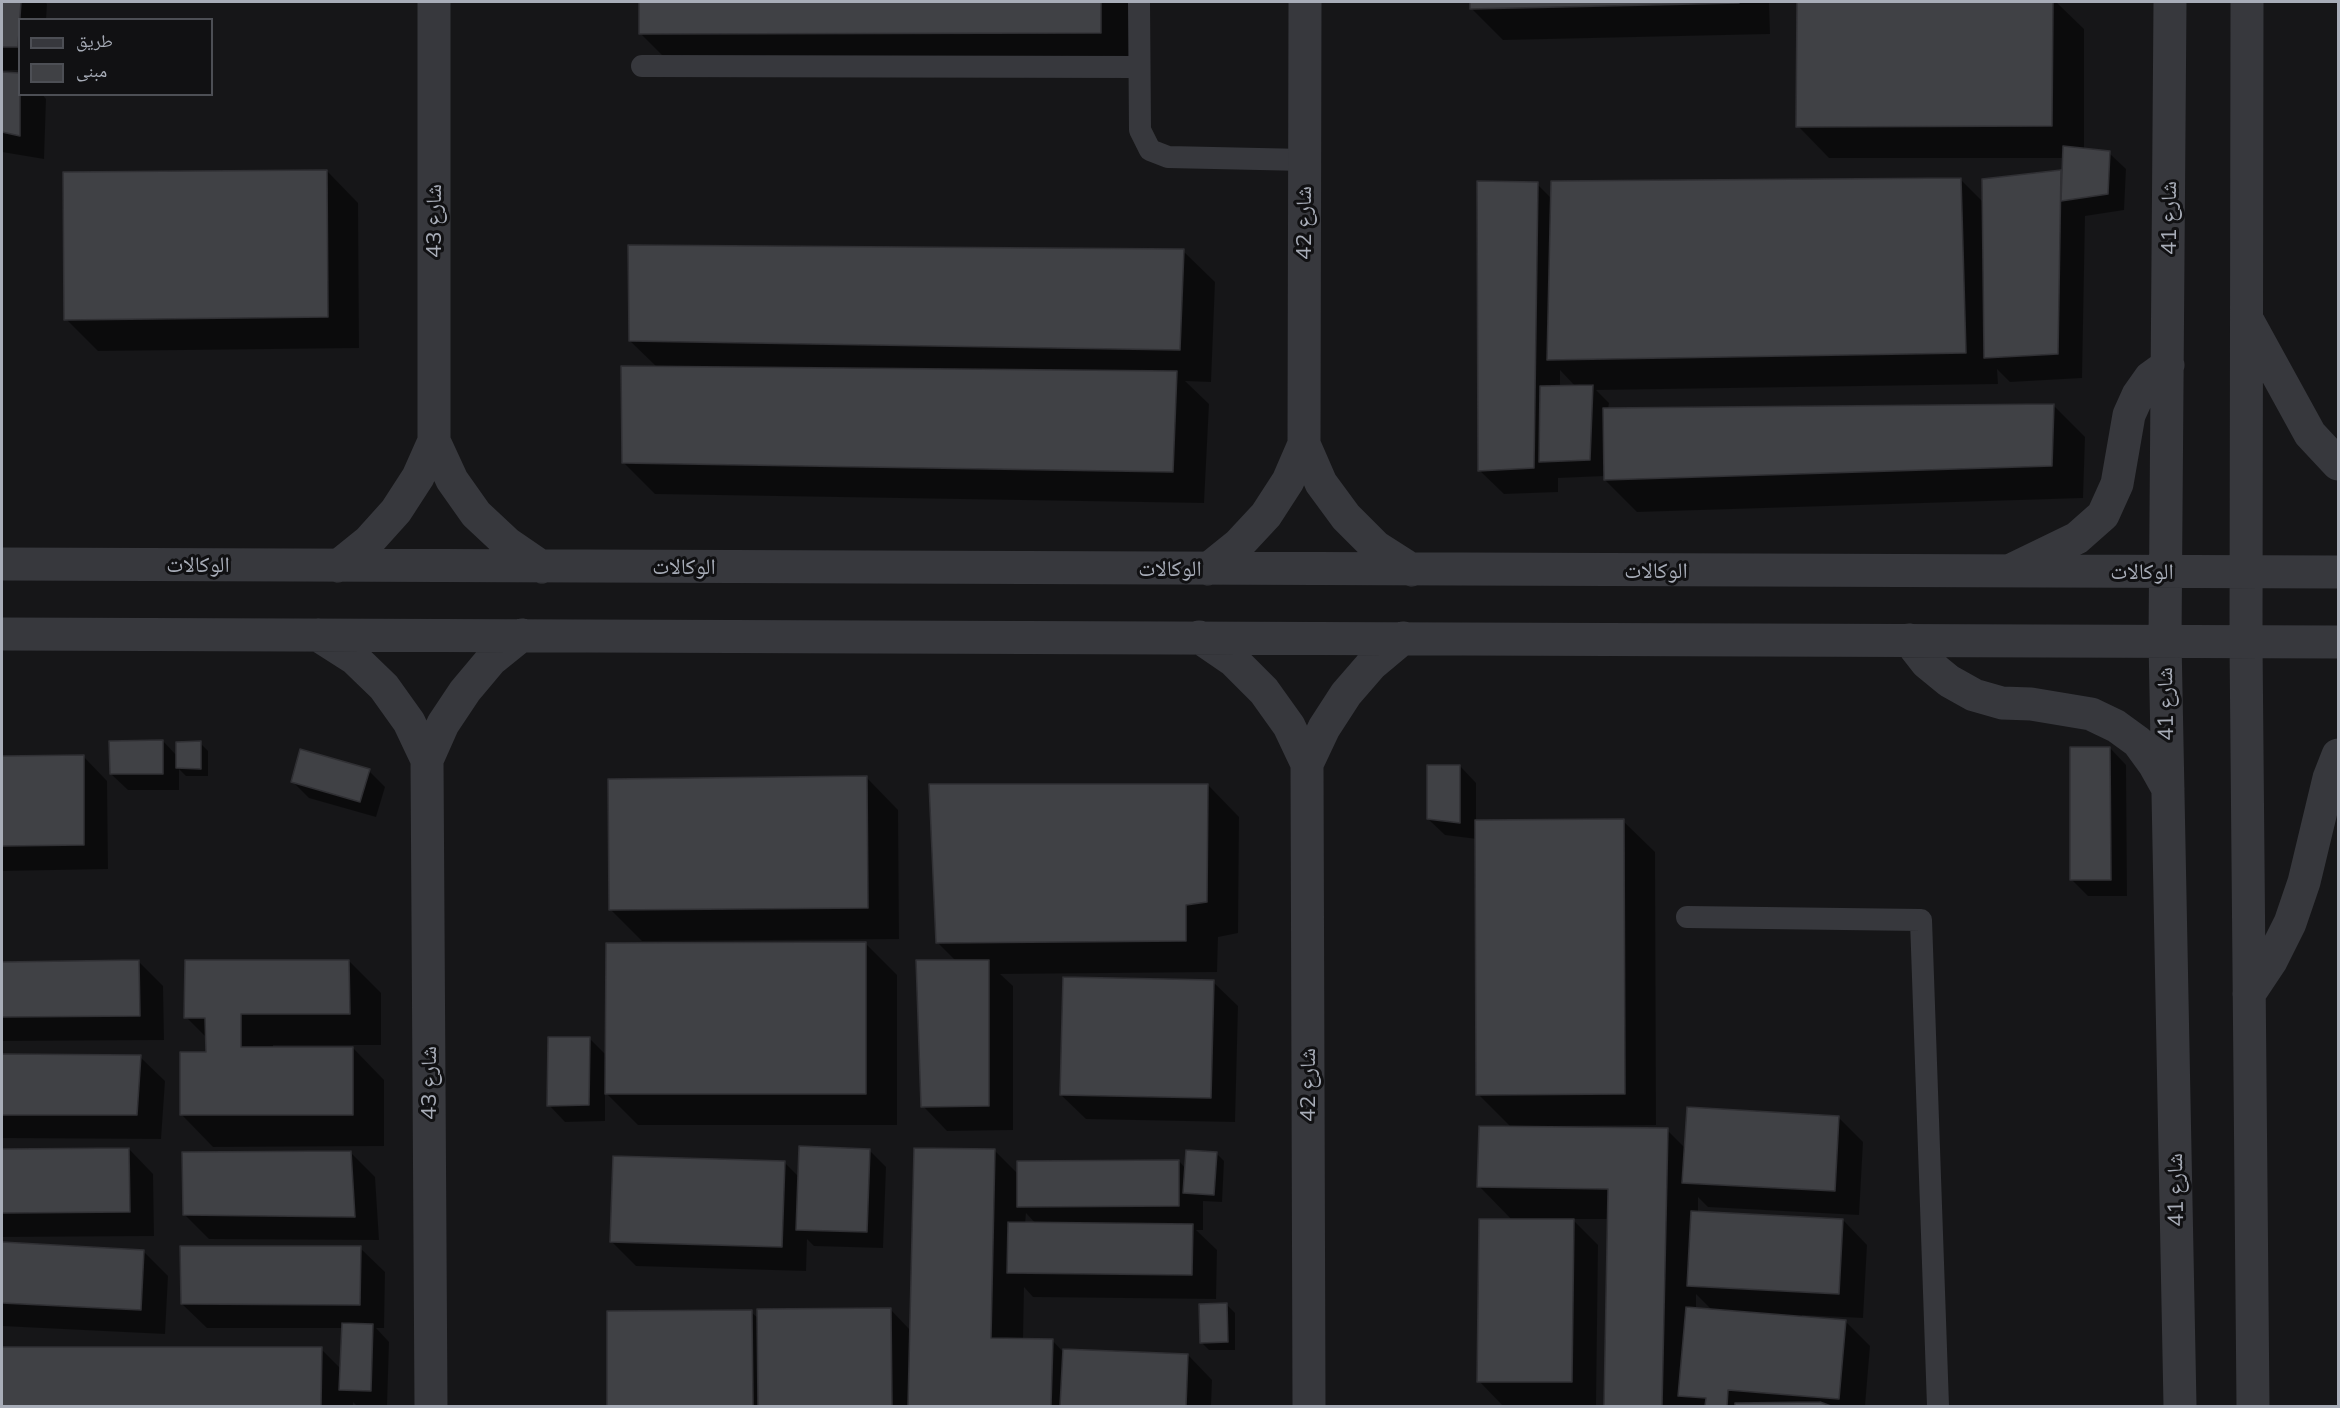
<!DOCTYPE html>
<html>
<head>
<meta charset="utf-8">
<style>
  body { margin:0 }
  #map { position:relative; width:2340px; height:1408px; overflow:hidden; background:#161618; font-family:Mulish,"Noto Naskh Arabic",sans-serif }
  canvas { display:block }
  .frame { position:absolute; inset:0; border:3px solid #a8adb8; pointer-events:none }
  .legend { position:absolute; left:18px; top:18px; width:195px; height:78px; box-sizing:border-box; background:#111113; border:2px solid #4d4f55; margin:0; padding:8px 10px; list-style:none; font-size:18px; color:#a8adb8 }
  .legend li { display:flex; align-items:center; gap:12px; height:30px }
  .legend b { width:30px; border:2px solid #4d4f55 }
</style>
</head>
<body>
<div id="map">
<canvas width="2340" height="1408"></canvas>
<div class="frame"></div>
<ul class="legend">
<li><b style="height:8px;background:#37383d"></b>طريق</li>
<li><b style="height:16px;background:#404145"></b>مبنى</li>
</ul>
</div>
<script>
const g = document.querySelector('canvas').getContext('2d');
g.lineJoin = 'round';
function paint(path, color) { g.fillStyle = color; g.fill(path, 'evenodd'); }
const shape = rows => new Path2D(rows.map(r => 'M' + r).join(''));
function strokePath(path, color, width, dash) { g.strokeStyle = color; g.lineWidth = width; g.lineCap = dash ? 'butt' : 'round'; g.setLineDash(dash || []); g.stroke(path); }
function write(font, color, halo, rows, align = 'center') {
  g.font = font + ' Mulish,"Noto Naskh Arabic",sans-serif'; g.lineWidth = 6; g.setLineDash([]); g.textBaseline = 'middle'; g.strokeStyle = halo; g.fillStyle = color; for (const [text, x, y, turn = 0] of rows) {
    g.save(); g.translate(x, y); g.rotate((+turn || 0) * Math.PI / 180); g.textAlign = isNaN(turn) ? turn : align; if (halo) g.strokeText(text, 0, 0); g.fillText(text, 0, 0); g.restore();
  }
}
paint(shape([
  [2,2,45,2,47,4,46,20,20,20,20,70,2,70],
  [96,2,357,2,98,3],
  [640,2,1132,2,1132,64,672,65,640,33],
  [1471,2,1769,2,1770,34,1503,40,1471,8],
  [1798,2,2056,2,2084,29,2084,150,2109,153,2126,169,2124,210,2085,216,2082,378,2010,382,1997,369,1998,384,1596,390,1609,403,1608,409,2054,406,2085,437,2083,498,1637,512,1605,480,1605,476,1558,478,1558,492,1504,494,1479,470,1537,184,1552,199,1960,179,1984,203,2061,172,2064,175,2064,158,1829,158,1798,126],
  [1560,370,1576,387,1560,387],
  [2,74,20,75,20,94,42,94,46,99,44,159,2,152],
  [327,171,358,203,359,348,98,351,66,319],
  [1183,251,1215,282,1211,382,1185,381,1209,404,1204,503,655,494,623,462,658,368,630,341],
  [2,405,3,407,2,459],
  [163,741,177,756,200,743,208,751,208,776,186,776,179,769,179,790,128,790,111,774],
  [2110,748,2126,765,2127,896,2088,896,2072,880],
  [83,756,107,781,108,869,2,871,2,757],
  [1460,766,1476,783,1476,822,1623,821,1655,852,1656,1125,1547,1126,1547,1128,1667,1130,1686,1149,1838,1117,1863,1142,1859,1215,1708,1207,1698,1197,1698,1213,1843,1220,1867,1245,1863,1318,1802,1315,1802,1318,1845,1321,1870,1346,1865,1406,1606,1406,1609,1219,1572,1219,1598,1245,1596,1406,1503,1406,1479,1381,1513,1221,1479,1186,1512,1128,1478,1094,1477,839,1445,835,1428,819],
  [1696,1294,1713,1311,1696,1309],
  [369,771,385,787,376,817,309,798,292,781],
  [867,778,898,810,899,939,642,941,610,909],
  [1208,785,1239,817,1238,933,1218,937,1217,972,1000,974,1013,986,1013,1130,947,1131,923,1106,957,962,937,942],
  [866,944,897,975,897,1125,638,1125,605,1092,605,1121,565,1122,549,1105,589,1038,607,1056],
  [349,961,381,993,381,1045,273,1045,273,1048,353,1048,384,1080,384,1146,213,1147,182,1115,207,1054,207,1038,186,1017],
  [139,962,163,986,164,1040,2,1041,2,963],
  [1213,982,1238,1006,1235,1122,1086,1119,1061,1095],
  [2,1055,140,1057,165,1081,161,1139,2,1138],
  [129,1149,153,1174,154,1236,2,1237,2,1150],
  [869,1150,886,1167,883,1248,814,1246,807,1239,806,1271,636,1266,612,1242,785,1163,799,1177],
  [995,1151,1019,1175,1179,1161,1186,1169,1216,1153,1224,1161,1222,1202,1203,1201,1203,1230,1196,1230,1217,1250,1216,1299,1033,1297,1024,1287,1023,1340,1052,1340,1064,1353,1188,1355,1212,1380,1211,1406,608,1406,608,1313,751,1312,759,1319,891,1310,911,1331],
  [1026,1213,1036,1224,1025,1224],
  [350,1152,375,1177,379,1240,209,1239,184,1214],
  [2,1244,144,1252,168,1276,165,1334,2,1326],
  [360,1248,385,1272,384,1328,376,1328,389,1342,387,1406,357,1406,353,1402,353,1406,2,1406,2,1348,321,1349,341,1369,343,1328,207,1328,182,1304],
  [1227,1305,1235,1313,1235,1350,1209,1350,1201,1342]
]), '#0007');
const building = shape([
  [2,2,21,2,18,47,2,47,2,2],
  [639,2,1101,2,1101,33,639,34,639,2],
  [1470,2,1739,2,1739,3,1470,9,1470,2],
  [1797,2,2053,2,2052,126,1796,127,1797,2],
  [2,72,20,73,20,136,2,132,2,72],
  [2063,146,2110,151,2108,194,2061,201,2063,146],
  [327,170,328,317,64,320,63,172,327,170],
  [2061,170,2058,354,1984,358,1982,179,2061,170],
  [1961,178,1966,353,1547,360,1551,181,1961,178],
  [1477,181,1538,182,1534,468,1478,471,1477,181],
  [628,245,1184,249,1180,350,629,341,628,245],
  [621,366,1177,371,1173,472,622,463,621,366],
  [1593,385,1590,460,1539,462,1540,386,1593,385],
  [2054,404,2052,466,1604,480,1603,408,2054,404],
  [163,740,163,774,110,774,109,741,163,740],
  [201,741,201,769,176,768,176,742,201,741],
  [2070,747,2110,747,2111,880,2070,880,2070,747],
  [300,749,370,769,360,802,291,782,300,749],
  [84,755,84,845,2,846,2,756,84,755],
  [1427,765,1460,765,1460,823,1427,819,1427,765],
  [867,776,868,908,609,910,608,779,867,776],
  [929,784,1208,784,1207,902,1186,905,1186,941,936,943,929,784],
  [1624,819,1625,1094,1476,1095,1475,820,1624,819],
  [866,942,866,1094,605,1094,606,943,866,942],
  [139,960,140,1016,2,1017,2,962,139,960],
  [185,960,349,960,350,1014,241,1014,241,1047,353,1047,353,1115,180,1115,180,1052,206,1052,205,1018,184,1018,185,960],
  [916,960,989,960,989,1106,921,1107,916,960],
  [1063,977,1214,980,1211,1098,1060,1095,1063,977],
  [548,1037,590,1037,589,1105,547,1106,548,1037],
  [2,1054,141,1055,137,1115,2,1115,2,1054],
  [1687,1107,1839,1116,1835,1191,1682,1183,1687,1107],
  [1479,1126,1668,1128,1662,1406,1604,1406,1608,1189,1477,1187,1479,1126],
  [799,1146,870,1149,867,1232,796,1230,799,1146],
  [129,1148,130,1212,2,1213,2,1149,129,1148],
  [914,1148,995,1149,991,1338,1053,1339,1051,1406,908,1406,914,1148],
  [1186,1150,1217,1152,1214,1195,1183,1193,1186,1150],
  [351,1151,355,1217,183,1215,182,1152,351,1151],
  [613,1156,785,1161,782,1247,610,1242,613,1156],
  [1179,1160,1179,1206,1017,1207,1017,1161,1179,1160],
  [1691,1211,1843,1219,1839,1294,1687,1286,1691,1211],
  [1479,1219,1574,1219,1572,1382,1477,1382,1479,1219],
  [1008,1222,1193,1224,1192,1275,1007,1273,1008,1222],
  [2,1242,144,1250,141,1310,2,1303,2,1242],
  [180,1246,361,1246,360,1305,181,1304,180,1246],
  [1227,1303,1228,1342,1200,1343,1199,1304,1227,1303],
  [1686,1307,1846,1320,1839,1399,1728,1390,1727,1406,1705,1406,1706,1398,1678,1396,1686,1307],
  [891,1308,892,1406,758,1406,757,1309,891,1308],
  [752,1310,753,1406,607,1406,607,1311,752,1310],
  [342,1323,373,1324,371,1391,339,1390,342,1323],
  [2,1347,322,1347,321,1406,2,1406,2,1347],
  [1063,1349,1188,1354,1186,1406,1060,1406,1063,1349],
  [1820,1402,1831,1406,1735,1406,1735,1403,1820,1402]
]);
paint(building, '#404145');
strokePath(building, '#303034', 1.5);
strokePath(shape([
  [1139,2,1140,130,1150,150,1168,157,1305,160],
  [642,66,1138,67],
  [1687,917,1921,920,1938,1406]
]), '#37383d', 22);
strokePath(shape([
  [2170,2,2165,641,2180,1406],
  [2247,2,2246,642,2253,1406],
  [2249,323,2310,434,2338,464],
  [434,441,452,480,476,514,507,543,542,567],
  [1304,444,1321,483,1346,517,1376,547,1412,570],
  [2,564,2338,572],
  [338,566,369,541,396,511,418,477,434,441,434,2],
  [1208,569,1239,544,1266,515,1288,481,1304,444,1305,2],
  [2013,569,2077,538,2103,515,2117,484,2129,415,2138,395,2150,378,2168,365],
  [2,634,2338,642],
  [318,635,354,658,384,687,409,722,427,760,431,1406],
  [1199,637,1234,661,1264,691,1289,726,1307,764,1309,1406],
  [1909,640,1927,663,1949,681,1974,695,2002,703,2031,704,2091,714,2116,726,2138,742,2154,764,2168,789],
  [427,760,443,724,465,691,491,660,522,635],
  [1307,764,1324,728,1346,694,1372,664,1403,638],
  [2249,994,2271,961,2290,923,2304,882,2329,778,2338,755]
]), '#37383d', 33);
write('22px', '#a8adb8', '#111113', [
  ["شارع 41",2169,218,-90],
  ["شارع 43",434,221,-90],
  ["شارع 42",1304,223,-90],
  ["الوكالات",198,565],
  ["الوكالات",684,567],
  ["الوكالات",1170,569],
  ["الوكالات",1656,571],
  ["الوكالات",2142,572],
  ["شارع 41",2166,704,-91],
  ["شارع 43",429,1083,-90],
  ["شارع 42",1308,1085,-90],
  ["شارع 41",2176,1190,-91]
]);
</script>
</body>
</html>
